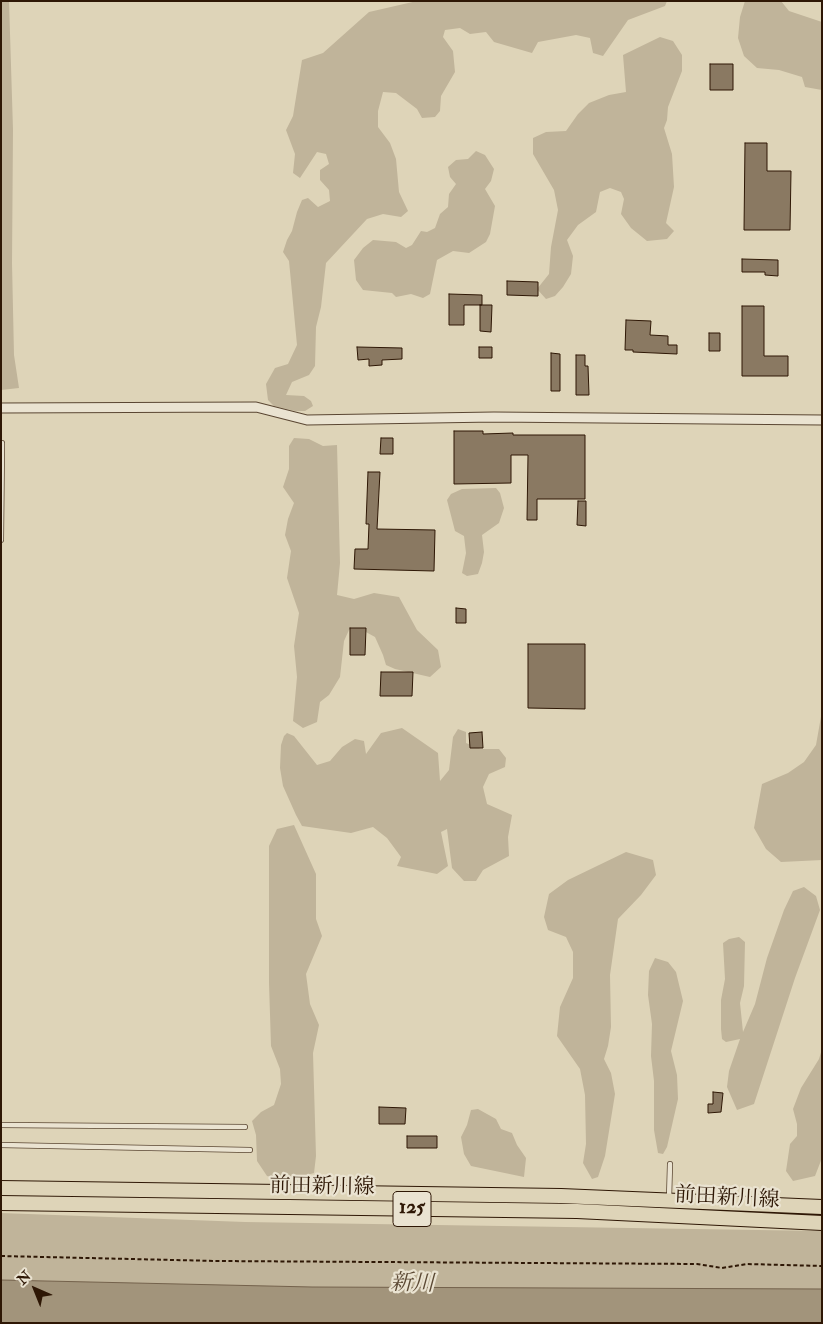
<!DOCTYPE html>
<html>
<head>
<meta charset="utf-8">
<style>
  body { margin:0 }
  #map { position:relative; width:823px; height:1324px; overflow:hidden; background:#ded4b8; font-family:"IM FELL Double Pica",serif }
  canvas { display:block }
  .frame { position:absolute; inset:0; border:2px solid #2e1705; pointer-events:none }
  .north { position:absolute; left:10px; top:1264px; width:50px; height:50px; -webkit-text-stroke:4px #eae3d1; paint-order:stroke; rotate:316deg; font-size:14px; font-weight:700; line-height:20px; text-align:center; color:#2e1705 }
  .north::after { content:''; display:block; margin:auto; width:18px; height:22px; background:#2e1705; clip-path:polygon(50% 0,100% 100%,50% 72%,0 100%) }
</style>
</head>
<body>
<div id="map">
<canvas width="823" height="1324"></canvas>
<div class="frame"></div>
<div class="north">N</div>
</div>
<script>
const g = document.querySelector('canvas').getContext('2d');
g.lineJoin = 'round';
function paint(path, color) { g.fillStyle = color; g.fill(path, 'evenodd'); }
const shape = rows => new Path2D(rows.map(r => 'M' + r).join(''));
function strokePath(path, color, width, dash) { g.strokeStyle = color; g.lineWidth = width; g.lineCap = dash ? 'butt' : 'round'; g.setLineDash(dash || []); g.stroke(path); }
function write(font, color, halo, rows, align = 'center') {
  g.font = font + ' "IM FELL Double Pica","Noto Serif JP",serif'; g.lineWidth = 4.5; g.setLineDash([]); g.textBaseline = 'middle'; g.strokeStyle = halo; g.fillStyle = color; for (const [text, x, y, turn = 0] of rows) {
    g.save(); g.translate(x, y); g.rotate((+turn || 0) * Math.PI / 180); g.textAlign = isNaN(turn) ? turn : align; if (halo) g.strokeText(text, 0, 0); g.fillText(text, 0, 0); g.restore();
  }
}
paint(shape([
  [1,1,9,1,13,130,12,263,14,355,19,388,1,390],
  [417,1,667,1,665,6,628,20,603,56,593,53,590,38,576,35,538,42,532,53,494,42,486,32,470,34,460,28,445,30,443,37,453,51,455,72,441,96,440,111,435,117,422,118,417,109,396,93,383,92,378,111,378,127,390,143,396,159,399,192,408,211,401,217,383,214,367,219,326,263,321,307,316,327,315,366,309,375,292,382,286,395,304,396,311,401,313,406,305,411,295,411,274,406,268,400,266,384,275,368,288,364,297,345,289,261,283,252,287,240,292,231,297,212,302,200,308,198,318,207,330,201,329,190,320,180,320,170,329,164,326,154,317,152,300,178,293,173,295,154,286,130,293,116,302,60,323,53,369,12],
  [745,1,781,1,789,11,822,22,822,90,805,87,802,77,779,70,757,68,744,56,738,38,740,17],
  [660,37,673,41,682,55,682,71,668,107,667,120,664,128,672,154,674,187,666,223,674,231,667,239,647,241,631,228,621,214,624,199,621,192,610,188,600,192,596,212,578,225,567,240,573,256,571,274,563,287,555,296,546,299,537,289,549,274,551,247,558,210,554,190,533,154,533,138,546,132,566,131,578,114,589,103,609,95,626,92,623,55],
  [476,151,485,155,494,169,491,181,485,189,495,206,490,234,486,242,469,253,453,251,437,260,430,294,423,298,411,294,396,297,392,293,363,290,356,280,354,260,363,248,373,240,396,242,406,248,412,245,421,231,427,232,435,228,440,214,448,207,449,194,456,184,450,177,448,167,456,160,468,159],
  [294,438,309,439,323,446,337,445,340,563,337,595,354,599,374,593,399,597,417,630,438,650,441,667,430,677,395,669,386,665,383,655,375,637,364,631,349,630,344,641,340,677,329,695,320,702,317,722,303,728,293,721,297,677,294,646,299,613,287,578,291,551,285,535,288,519,294,503,283,487,289,469,289,446],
  [496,488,500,493,504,508,499,523,482,535,484,552,482,563,478,574,467,576,462,573,466,553,464,536,455,531,447,500,451,494,462,489],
  [822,711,822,860,781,862,766,849,754,828,762,784,788,773,804,762,816,745],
  [402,728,438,753,440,781,449,770,453,737,458,729,466,732,466,743,481,749,499,749,506,758,505,767,489,774,483,787,487,804,512,815,508,837,509,856,483,870,476,881,464,881,452,868,447,829,441,832,448,866,437,874,397,866,401,857,387,838,373,827,351,833,302,826,296,815,283,786,280,768,281,745,284,736,287,733,294,736,317,765,330,761,342,747,355,739,364,741,366,754,381,733],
  [294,825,316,874,316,919,322,936,306,974,310,1004,319,1025,313,1053,316,1156,314,1173,286,1181,267,1176,257,1161,256,1135,252,1121,261,1112,274,1105,281,1084,280,1069,271,1046,269,983,269,846,277,829],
  [626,852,653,860,656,875,641,895,618,919,610,975,611,1027,608,1046,604,1059,611,1073,615,1094,605,1156,598,1177,592,1179,583,1163,586,1144,585,1095,580,1069,557,1036,560,1007,573,978,573,952,566,937,548,930,544,917,549,894,568,880],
  [804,887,816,896,820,910,795,978,754,1104,737,1110,727,1087,729,1071,740,1039,726,1042,722,1039,721,1029,721,1000,725,979,723,943,729,939,739,937,745,942,744,986,740,1003,743,1032,755,1004,767,958,784,910,793,891],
  [655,958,668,962,676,972,683,1001,671,1051,677,1075,678,1099,667,1147,663,1154,658,1153,654,1130,654,1081,651,1056,652,1024,648,995,649,971],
  [822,1049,822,1158,815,1176,793,1181,786,1171,790,1144,797,1136,797,1124,793,1109,801,1088,819,1059],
  [478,1109,496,1119,501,1129,512,1133,517,1145,526,1158,524,1177,471,1166,464,1154,461,1137,467,1125,471,1110],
  [1,1213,245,1222,822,1231,822,1323,1,1323]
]), '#c0b49a');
const water = shape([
  [1,1280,312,1287,822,1289,822,1323,1,1323,1,1280]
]);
paint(water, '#a2947b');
strokePath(water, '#74624c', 1);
const building = shape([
  [710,64,733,64,733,90,710,90,710,64],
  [745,143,767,143,767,171,791,171,790,230,744,230,745,143],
  [742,259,778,260,778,276,765,275,765,272,742,272,742,259],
  [507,281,538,282,538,296,507,295,507,281],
  [449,294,482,295,482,305,464,305,464,325,449,325,449,294],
  [480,305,492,305,491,332,480,331,480,305],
  [742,306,764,306,764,356,788,356,788,376,742,376,742,306],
  [626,320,651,321,650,335,668,336,668,345,677,345,677,354,633,352,633,350,625,350,626,320],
  [709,333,720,333,720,351,709,351,709,333],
  [357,347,402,348,402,359,382,360,382,365,369,366,369,359,358,360,357,347],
  [479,347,492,347,492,358,479,358,479,347],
  [551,353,560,354,560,391,551,391,551,353],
  [576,355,585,355,585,366,588,366,589,395,576,395,576,355],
  [454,431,483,431,483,434,513,433,513,435,585,435,585,499,537,499,537,520,527,520,528,455,511,455,511,483,454,484,454,431],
  [381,438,393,438,393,454,380,454,381,438],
  [368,472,380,472,377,529,435,530,434,571,354,569,355,549,368,549,369,524,366,524,368,472],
  [578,501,586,501,586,526,577,525,578,501],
  [456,608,466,609,466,623,456,623,456,608],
  [350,628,366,628,365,655,350,655,350,628],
  [528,644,585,644,585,709,528,708,528,644],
  [381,672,413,672,412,696,380,696,381,672],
  [482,732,483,748,470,748,469,733,482,732],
  [713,1092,723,1093,721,1112,708,1113,708,1104,713,1104,713,1092],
  [379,1107,406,1108,405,1124,379,1124,379,1107],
  [407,1136,437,1136,437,1148,407,1148,407,1136]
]);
paint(building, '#8a7962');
strokePath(building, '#2e1705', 1);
const lane = shape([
  [1,540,2,443],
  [1,1125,245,1127],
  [1,1145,250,1150],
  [669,1199,670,1164]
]);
const street = shape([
  [1,408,256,407,307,420,494,417,822,420]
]);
const primary = shape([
  [1,1188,561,1196,822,1207],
  [1,1203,577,1211,822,1223]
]);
strokePath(lane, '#5a4632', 6);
strokePath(street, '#5a4632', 11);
strokePath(primary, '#2e1705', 16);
strokePath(shape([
  [1,1256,218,1261,697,1264,722,1268,747,1264,822,1266]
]), '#2e1705', 2, [4, 2.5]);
strokePath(lane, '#eae3d1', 4.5);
strokePath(street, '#eae3d1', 9);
strokePath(primary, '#ded4b8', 14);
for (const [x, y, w] of [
  [412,1209,38]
]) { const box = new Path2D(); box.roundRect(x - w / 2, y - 17.5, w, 35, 4); g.fillStyle = '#eae3d1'; g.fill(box); strokePath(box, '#2e1705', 1); }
write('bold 20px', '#2e1705', null, [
  ["125",412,1209]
]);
write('21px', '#2e1705', '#eae3d1', [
  ["前田新川線",322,1188,1],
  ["前田新川線",727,1199,3]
]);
write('italic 22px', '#5c4934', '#eae3d1', [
  ["新川",412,1285,1]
]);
</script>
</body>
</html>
